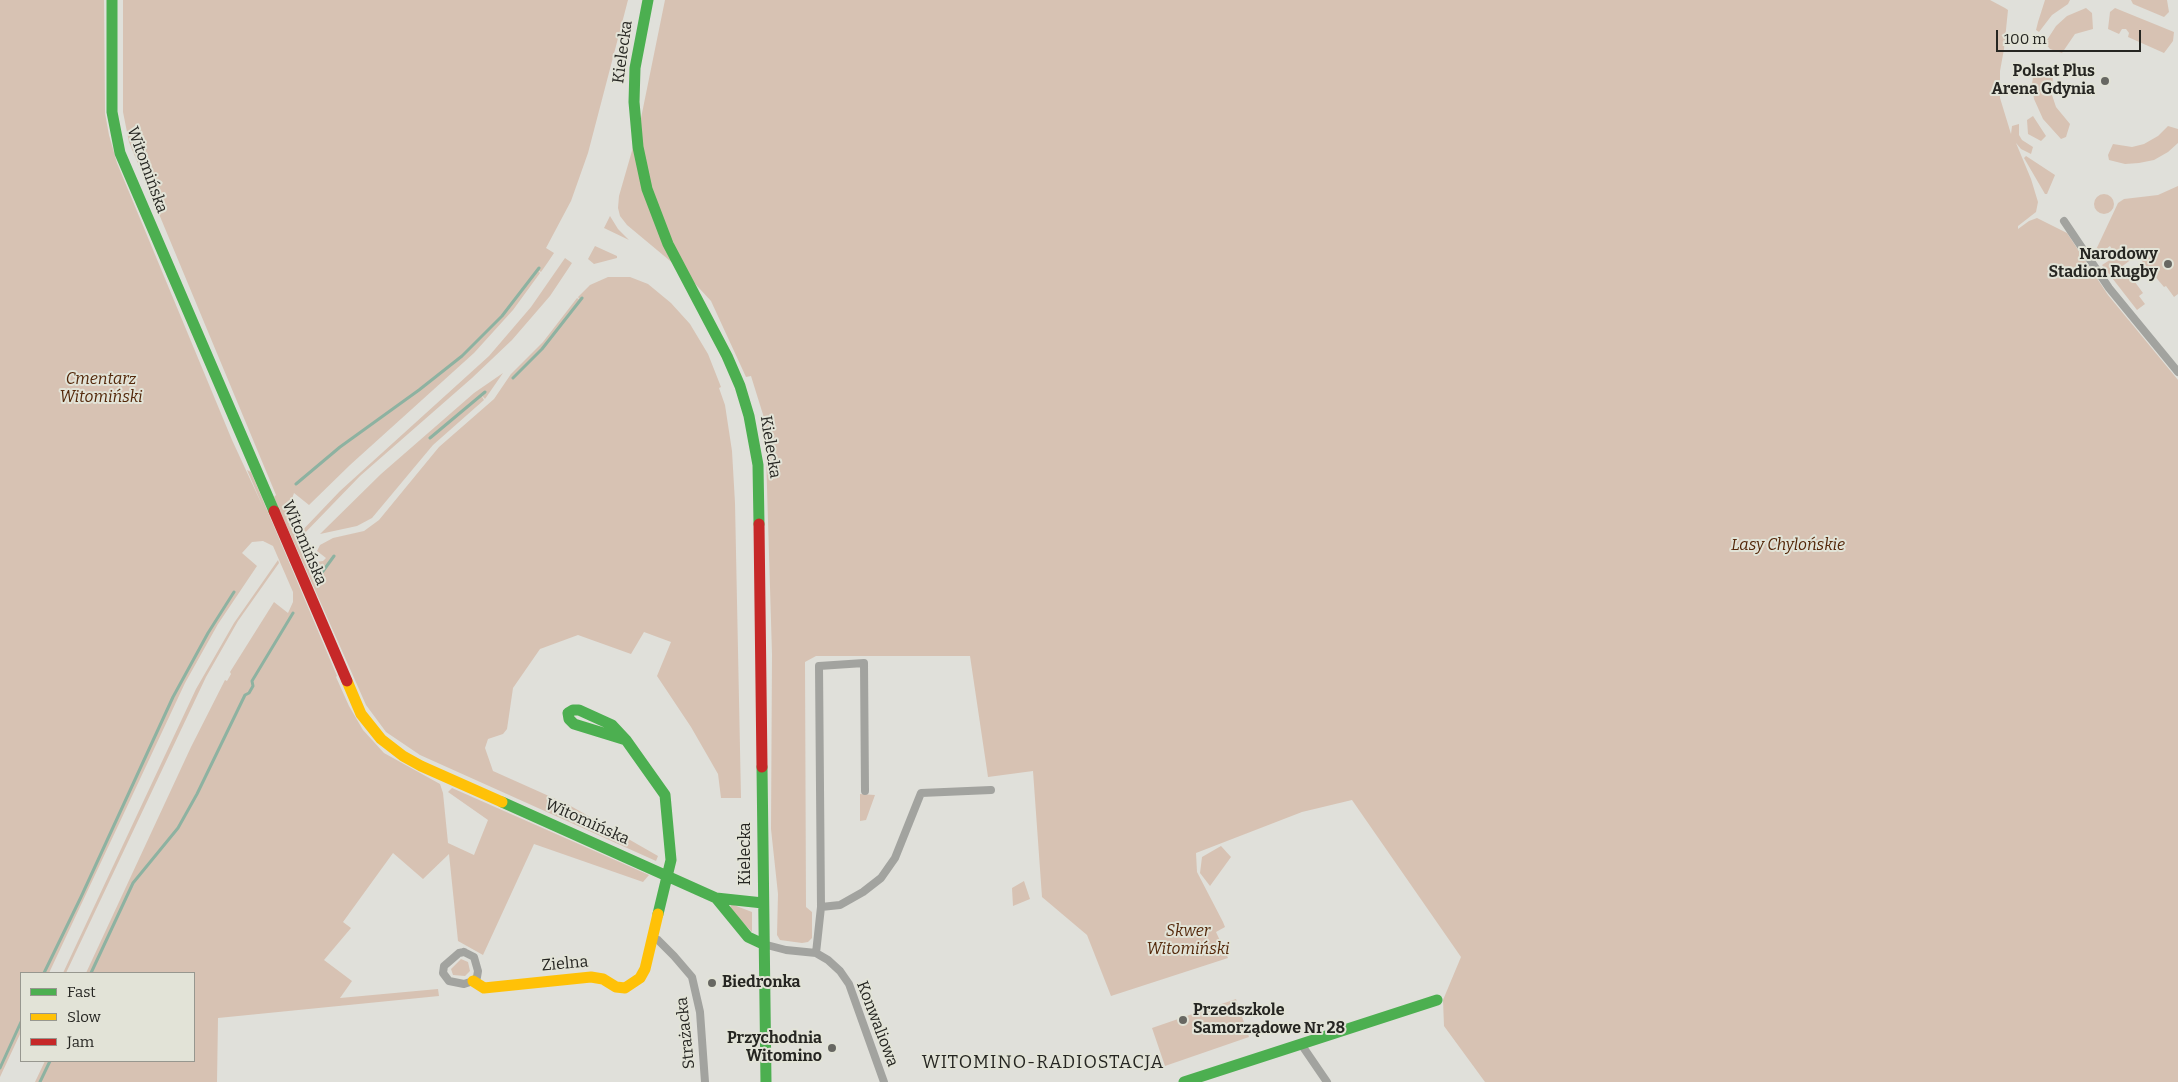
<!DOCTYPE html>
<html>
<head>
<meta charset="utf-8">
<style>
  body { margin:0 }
  #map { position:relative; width:2178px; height:1082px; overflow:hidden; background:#e0e0da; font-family:Bitter,serif }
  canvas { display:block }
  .legend { position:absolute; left:20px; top:972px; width:175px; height:90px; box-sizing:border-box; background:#e2e3d7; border:1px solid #97978f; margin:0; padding:6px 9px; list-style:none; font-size:15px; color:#262622 }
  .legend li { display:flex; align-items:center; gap:10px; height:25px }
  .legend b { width:25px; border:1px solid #97978f }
  .scale { position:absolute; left:1996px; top:30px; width:145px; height:22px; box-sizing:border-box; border:2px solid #262622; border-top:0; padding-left:6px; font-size:15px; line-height:18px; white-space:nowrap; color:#262622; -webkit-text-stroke:4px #e2e3d7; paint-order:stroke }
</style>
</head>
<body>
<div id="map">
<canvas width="2178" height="1082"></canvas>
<ul class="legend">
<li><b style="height:6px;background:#4caf50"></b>Fast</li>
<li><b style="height:6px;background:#ffc107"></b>Slow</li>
<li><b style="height:6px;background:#c62828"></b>Jam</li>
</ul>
<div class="scale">100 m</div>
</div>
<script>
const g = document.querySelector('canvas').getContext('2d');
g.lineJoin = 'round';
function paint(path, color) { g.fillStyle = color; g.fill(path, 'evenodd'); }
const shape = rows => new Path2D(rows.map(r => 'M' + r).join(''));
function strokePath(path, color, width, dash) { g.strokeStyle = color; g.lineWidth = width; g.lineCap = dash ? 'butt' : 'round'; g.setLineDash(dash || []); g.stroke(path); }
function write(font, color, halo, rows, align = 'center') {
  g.font = font + ' Bitter,serif'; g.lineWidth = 4; g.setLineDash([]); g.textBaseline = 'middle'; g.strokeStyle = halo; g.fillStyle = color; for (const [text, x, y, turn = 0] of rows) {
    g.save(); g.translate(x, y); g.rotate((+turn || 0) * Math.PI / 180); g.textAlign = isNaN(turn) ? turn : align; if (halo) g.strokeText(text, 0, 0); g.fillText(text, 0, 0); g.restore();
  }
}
paint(shape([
  [0,0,104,0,105,113,109,135,117,163,232,440,263,507,247,470,251,472,337,676,336,677,349,706,363,730,384,753,440,784,443,793,448,843,474,855,488,820,448,792,452,788,649,875,643,882,534,844,483,955,458,941,449,854,423,879,393,853,343,922,351,928,324,960,352,981,340,998,438,989,439,996,218,1018,217,1082,35,1082,45,1061,194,1061,194,973,86,973,191,747,225,680,227,681,231,674,230,672,274,602,288,613,293,602,293,592,273,546,263,541,252,542,242,553,257,566,218,624,185,683,49,973,21,973,21,1032,0,1077],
  [123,0,628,0,588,153,571,201,546,248,554,253,548,262,541,272,538,270,540,273,513,310,474,353,350,465,309,505,294,493,288,510,307,558,316,562,323,561,326,558,317,551,320,545,333,538,364,531,379,520,439,447,494,399,511,374,543,342,577,298,580,300,578,297,590,285,608,277,630,277,648,284,671,303,690,324,708,354,721,387,719,388,725,405,732,451,735,503,741,798,721,798,718,774,691,727,657,676,671,642,644,632,631,654,578,635,540,649,513,688,507,729,503,734,488,739,485,748,493,771,569,805,658,856,656,861,420,755,386,732,366,705,280,511,274,497,276,495,129,142,123,112],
  [665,0,1990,0,2005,8,2008,10,2004,49,2000,71,2000,98,2011,134,2012,126,2019,124,2019,135,2022,140,2033,147,2031,154,2021,149,2016,143,2031,179,2038,202,2036,212,2018,226,2018,229,2029,221,2037,218,2067,233,2108,295,2178,380,2178,1082,1485,1082,1444,1026,1443,1000,1461,957,1352,800,1302,812,1196,853,1197,872,1223,922,1225,927,1216,932,1228,958,1111,996,1087,935,1042,897,1033,771,988,777,970,656,816,656,805,662,806,907,812,912,812,938,808,942,802,943,780,940,777,935,778,894,771,829,772,654,765,421,751,376,746,377,711,301,687,275,627,225,620,216,618,208,619,196,640,123],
  [2045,0,2070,0,2068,4,2052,15,2039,32,2036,30,2038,22],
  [2131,0,2167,0,2169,12,2164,17,2133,4],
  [2086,8,2092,13,2093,29,2075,34,2062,53,2050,49,2045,43,2056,26,2067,16],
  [2115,8,2174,32,2173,41,2164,53,2128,37,2129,33,2126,29,2122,29,2119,34,2108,29,2110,12],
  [2044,69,2053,72,2052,95,2056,107,2070,124,2066,137,2061,139,2043,119,2034,99,2032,84,2034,71],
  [2033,116,2046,136,2041,141,2028,134,2027,120],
  [2168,126,2178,129,2178,143,2168,152,2154,160,2139,163,2125,164,2109,160,2108,155,2113,144,2132,147,2144,144,2158,136],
  [2026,156,2055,175,2047,194,2045,194,2024,158],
  [2178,186,2178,294,2174,297,2166,286,2164,287,2137,255,2120,268,2125,276,2129,274,2143,293,2139,296,2145,304,2137,310,2102,265,2116,256,2110,246,2102,252,2104,257,2097,258,2094,254,2118,203,2124,199,2158,195],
  '2094 204a10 10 0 1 1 20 0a10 10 0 1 1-20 0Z',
  [610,216,618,229,629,240,604,228],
  [595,246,617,256,617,258,594,264,588,259],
  [565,258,572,263,550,296,512,340,472,378,360,476,300,538,298,535,340,491,489,356,531,307],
  [503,373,485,399,481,395,484,400,433,445,372,518,357,526,320,534,381,474,474,393],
  [278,560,279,563,238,621,206,677,66,973,63,973,196,689,234,623],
  [860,794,875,795,866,820,860,821],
  [1221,846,1231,857,1210,886,1200,873,1202,857],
  [1024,881,1030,899,1013,906,1012,888],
  [731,904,752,912,752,932,730,909],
  [461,959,468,962,470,971,465,976,453,975,451,969],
  [1236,999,1249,1037,1165,1066,1152,1028]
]), '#d7c2b3');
strokePath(shape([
  [513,378,542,349,582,298],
  [430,438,485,392],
  [296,484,340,447,419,390,462,356,502,316,539,268],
  [318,578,334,556],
  [44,973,81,897,173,697,208,633,234,592],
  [91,973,133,883,178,828,197,794,245,695,249,693,253,686,252,681,293,613],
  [0,1068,21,1022],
  [40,1082,50,1061]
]), '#8db2a1', 3);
strokePath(shape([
  [2064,221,2109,288,2178,372],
  [821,907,840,905,863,892,881,878,895,858,921,793,991,790],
  [653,938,658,940,674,956,692,977,700,1012,705,1082],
  [763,944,786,950,816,953,828,960,840,971,849,984,884,1082],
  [464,952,474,957,478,971,477,977,473,981,464,984,449,981,443,973,444,966,459,953,464,952],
  [816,953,821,907,819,666,864,663,865,791],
  [1301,1044,1327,1082]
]), '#a2a39f', 8);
strokePath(shape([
  [112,0,112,112,120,153,274,511],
  [648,0,635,68,634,102,638,147,647,189,668,244,727,356,740,386,749,416,758,465,759,524],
  [626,740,574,724,569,719,568,713,573,710,579,710,612,725,626,740,665,795,671,860,658,914],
  [762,767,766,1082],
  [502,802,716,898,763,903],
  [716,898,748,937,763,944],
  [1184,1082,1437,1000]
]), '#4caf50', 11);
strokePath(shape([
  [347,681,361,714,381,739,403,756,421,766,502,802],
  [473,981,484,988,591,977,603,979,616,987,625,988,640,978,645,969,658,914]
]), '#ffc107', 11);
strokePath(shape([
  [274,511,347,681],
  [759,524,762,767]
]), '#c62828', 11);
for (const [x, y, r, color] of [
  [2105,81,5,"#676762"],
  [2168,264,5,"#676762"],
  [712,983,5,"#676762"],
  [1183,1020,5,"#676762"],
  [832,1048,5,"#676762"]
]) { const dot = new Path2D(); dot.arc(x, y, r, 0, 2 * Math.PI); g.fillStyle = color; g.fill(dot); strokePath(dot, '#e2e3d7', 2); }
write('16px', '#262622', '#e2e3d7', [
  ["Kielecka",623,52,-82],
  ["Witomińska",147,170,70],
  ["Kielecka",770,447,81],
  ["Witomińska",304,543,67],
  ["Witomińska",587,822,24],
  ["Kielecka",746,854,-90],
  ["Zielna",565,964,-5],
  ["Konwaliowa",877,1024,69],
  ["Strażacka",686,1033,-96]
]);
write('bold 16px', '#262622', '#e2e3d7', [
  ["Polsat Plus",2095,72],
  ["Arena Gdynia",2095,90],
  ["Narodowy",2158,255],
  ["Stadion Rugby",2158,273],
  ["Biedronka",722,983,"left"],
  ["Przedszkole",1193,1011,"left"],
  ["Samorządowe Nr 28",1193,1029,"left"],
  ["Przychodnia",822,1039],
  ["Witomino",822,1057]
], 'right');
write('italic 16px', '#532709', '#e2e3d7', [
  ["Cmentarz",101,380],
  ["Witomiński",101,398],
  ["Lasy Chylońskie",1788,546],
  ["Skwer",1188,932],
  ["Witomiński",1188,950]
]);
g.letterSpacing = '1px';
write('18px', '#262622', '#e2e3d7', [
  ["WITOMINO-RADIOSTACJA",1043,1063]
]);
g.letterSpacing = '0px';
</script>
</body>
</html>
